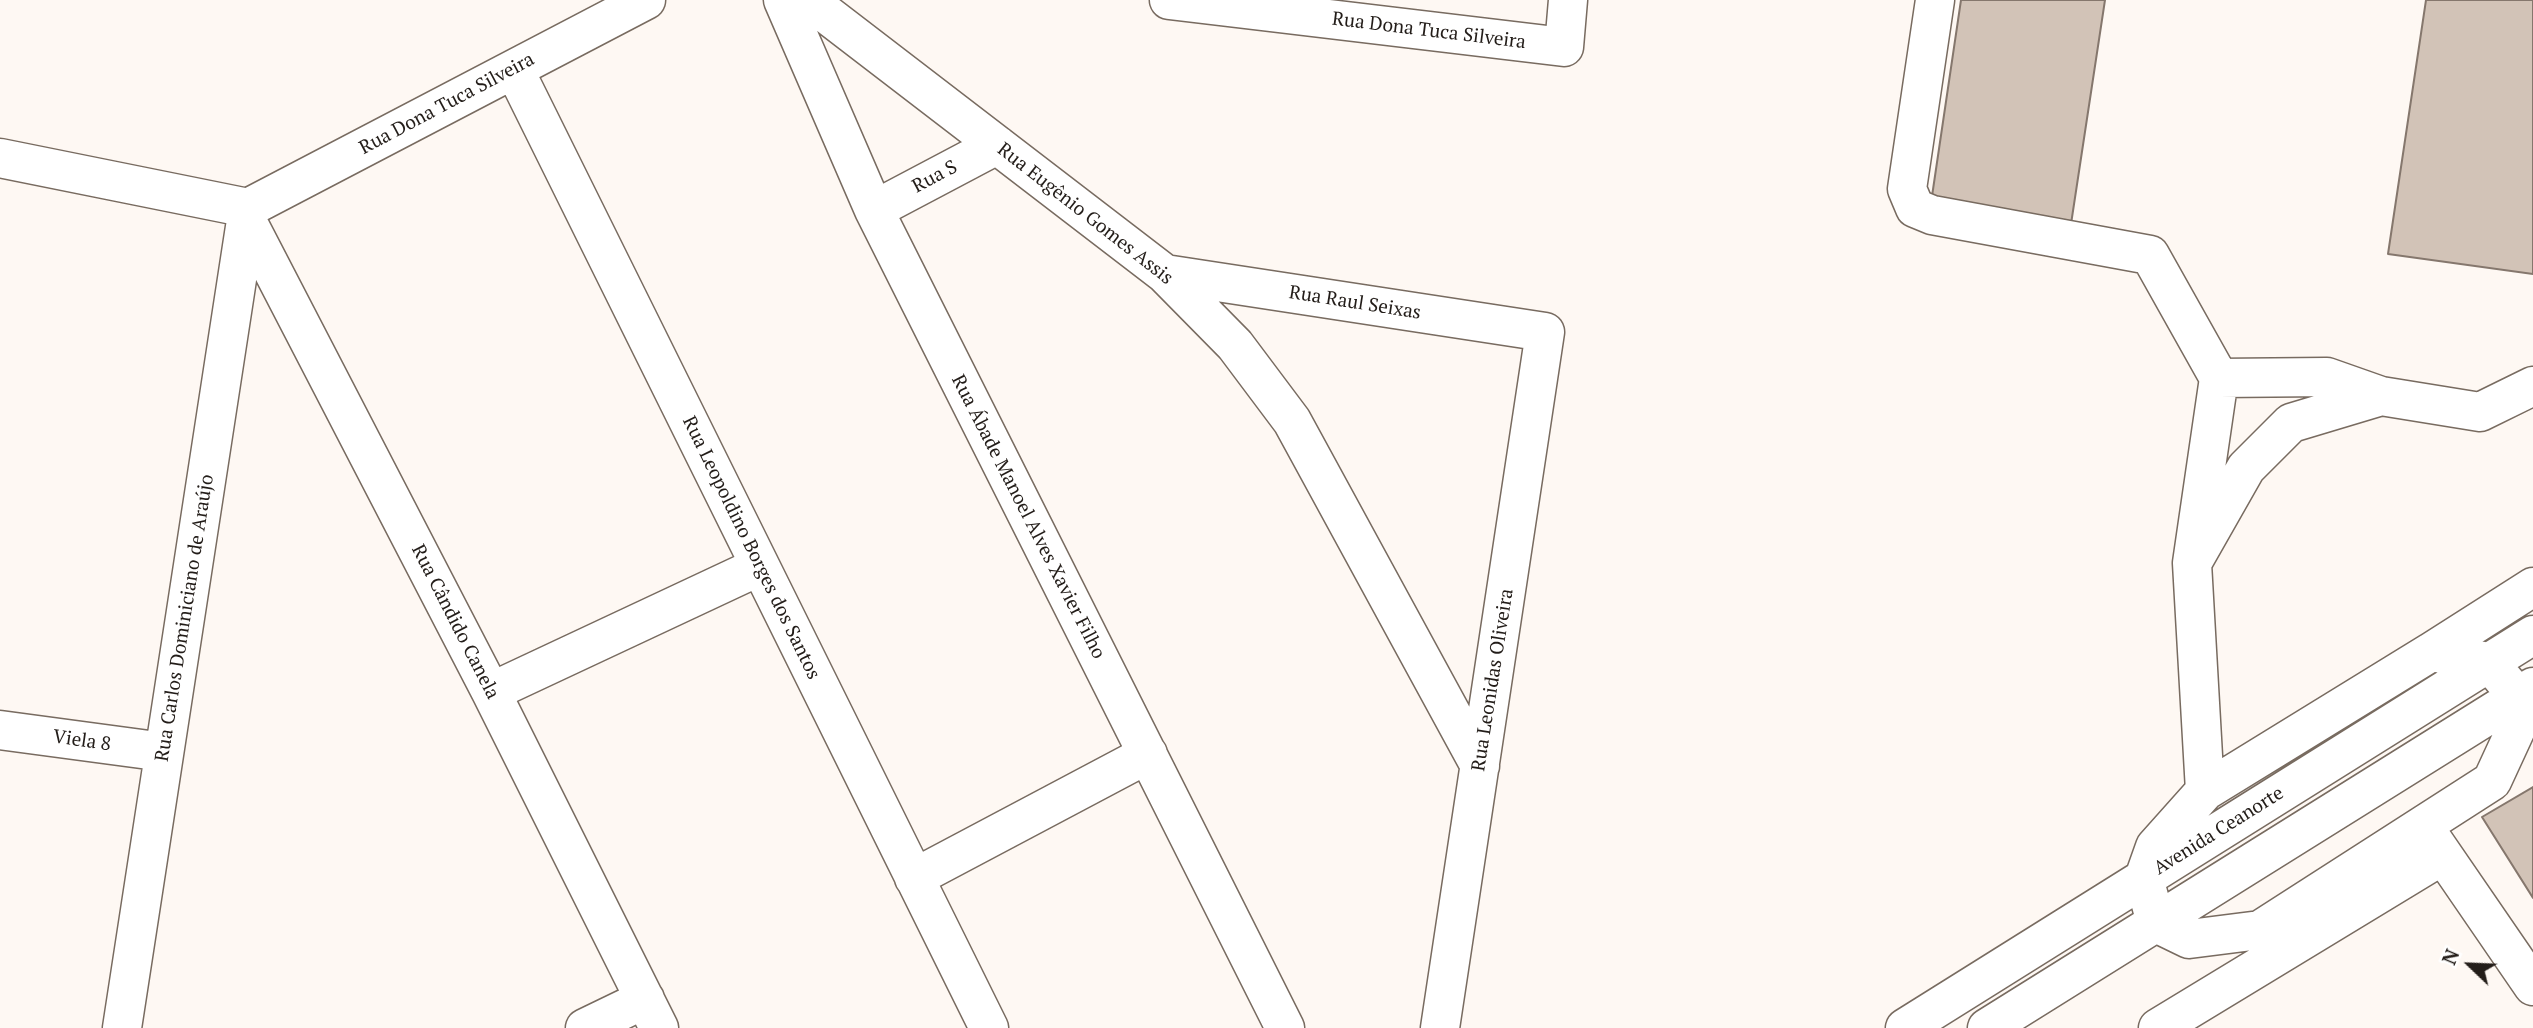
<!DOCTYPE html>
<html>
<head>
<meta charset="utf-8">
<style>
  body { margin:0 }
  #map { position:relative; width:2533px; height:1028px; overflow:hidden; background:#fef8f3; font-family:"PT Serif",serif }
  canvas { display:block }
  .north { position:absolute; left:2435px; top:930px; width:70px; height:70px; -webkit-text-stroke:5px #fff; paint-order:stroke; rotate:293deg; font-size:19px; font-weight:700; line-height:28px; text-align:center; color:#231d19 }
  .north::after { content:''; display:block; margin:auto; width:24px; height:32px; background:#231d19; clip-path:polygon(50% 0,100% 100%,50% 72%,0 100%) }
</style>
</head>
<body>
<div id="map">
<canvas width="2533" height="1028"></canvas>
<div class="north">N</div>
</div>
<script>
const g = document.querySelector('canvas').getContext('2d');
g.lineJoin = 'round';
function paint(path, color) { g.fillStyle = color; g.fill(path, 'evenodd'); }
const shape = rows => new Path2D(rows.map(r => 'M' + r).join(''));
function strokePath(path, color, width, dash) { g.strokeStyle = color; g.lineWidth = width; g.lineCap = dash ? 'butt' : 'round'; g.setLineDash(dash || []); g.stroke(path); }
function write(font, color, halo, rows, align = 'center') {
  g.font = font + ' "PT Serif",serif'; g.lineWidth = 5; g.setLineDash([]); g.textBaseline = 'middle'; g.strokeStyle = halo; g.fillStyle = color; for (const [text, x, y, turn = 0] of rows) {
    g.save(); g.translate(x, y); g.rotate((+turn || 0) * Math.PI / 180); g.textAlign = isNaN(turn) ? turn : align; if (halo) g.strokeText(text, 0, 0); g.fillText(text, 0, 0); g.restore();
  }
}
const building = shape([
  [1961,0,2105,0,2071,224,1931,203,1961,0],
  [2426,0,2533,0,2533,274,2388,254,2426,0],
  [2533,787,2533,898,2482,817,2533,787]
]);
paint(building, '#d2c3b7');
strokePath(building, '#85776d', 2);
const minor = shape([
  [783,0,874,210,1285,1028],
  [808,0,1165,274,1235,345,1292,421,1480,766],
  [1169,0,1564,47,1568,0],
  [1935,0,1907,189,1915,208,1932,215,2150,255,2219,378,2192,563],
  [514,69,989,1028],
  [0,158,248,208],
  [248,208,646,0],
  [874,210,997,145],
  [246,219,491,692,659,1028],
  [1165,274,1545,332,1440,1028],
  [2219,378,2327,377,2381,396],
  [2431,652,2489,662,2518,697,2516,729,2492,781,2260,930,2189,939,2156,923,2144,878,2155,847,2205,791,2431,652],
  [2431,652,2533,587],
  [491,692,760,566],
  [0,730,164,752],
  [2205,791,2192,563,2246,468,2291,423,2381,396,2480,412,2533,386],
  [2428,833,2533,986],
  [914,878,1148,754],
  [122,1028,247,214],
  [585,1028,645,999],
  [1905,1028,2533,635],
  [1987,1028,2533,687],
  [2158,1028,2443,855]
]);
strokePath(minor, '#786b60', 41);
strokePath(minor, '#fff', 38);
write('19px', '#231d19', '#fff', [
  ["Rua Dona Tuca Silveira",1429,31,7],
  ["Rua Dona Tuca Silveira",447,104,-28],
  ["Rua S",935,177,-28],
  ["Rua Eugênio Gomes Assis",1085,214,38],
  ["Rua Raul Seixas",1355,303,9],
  ["Rua Ábade Manoel Alves Xavier Filho",1028,517,63],
  ["Rua Leopoldino Borges dos Santos",751,548,64],
  ["Rua Carlos Dominiciano de Araújo",185,618,-81],
  ["Rua Cândido Canela",455,622,63],
  ["Rua Leonidas Oliveira",1493,680,-81],
  ["Viela 8",82,741,8],
  ["Avenida Ceanorte",2219,831,-32]
]);
</script>
</body>
</html>
